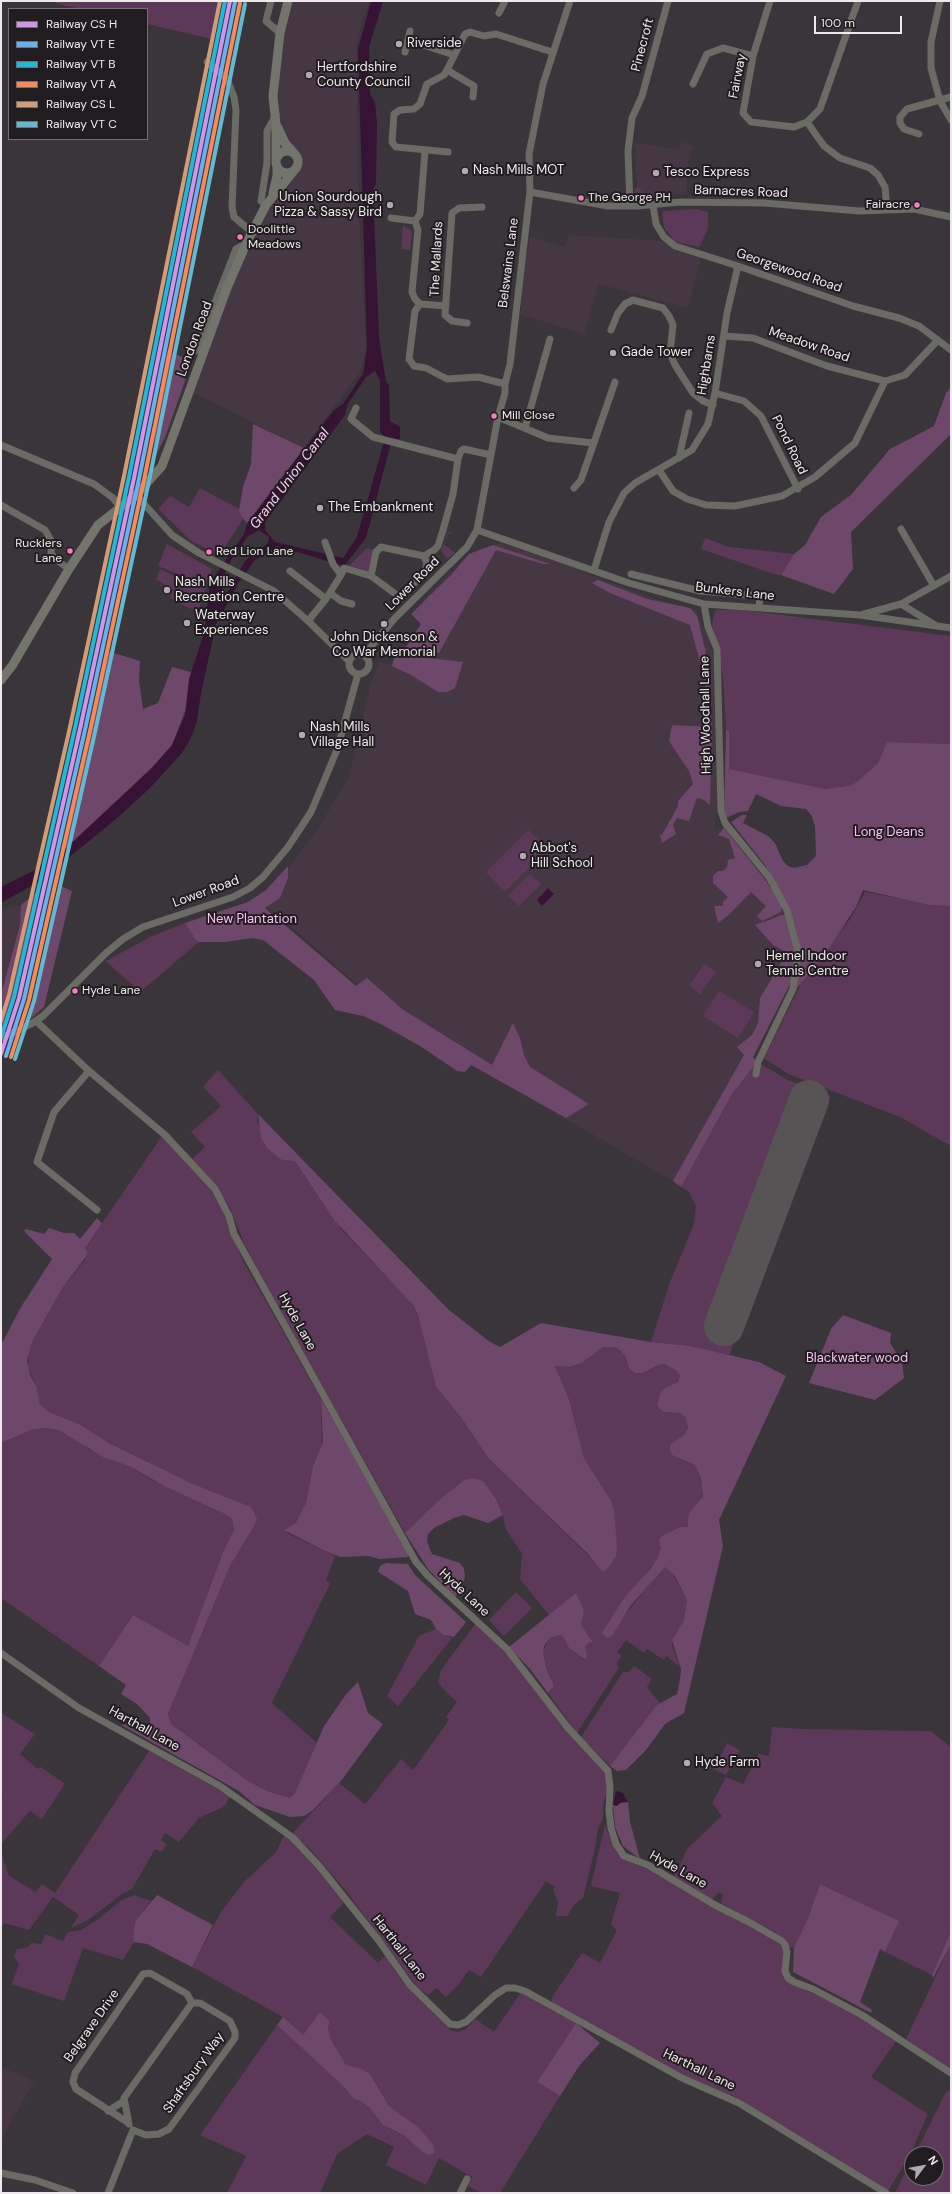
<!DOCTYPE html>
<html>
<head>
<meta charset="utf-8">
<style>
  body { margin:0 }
  #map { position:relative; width:952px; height:2194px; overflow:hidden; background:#3a353a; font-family:"DM Sans",sans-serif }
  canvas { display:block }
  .frame { position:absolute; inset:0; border:2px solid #efe9ee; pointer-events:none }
  .legend { position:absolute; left:8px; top:8px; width:140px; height:132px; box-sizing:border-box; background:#211c20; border:1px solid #736e72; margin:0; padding:5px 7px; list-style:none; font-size:12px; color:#efe9ee }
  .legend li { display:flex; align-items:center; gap:8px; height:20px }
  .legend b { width:20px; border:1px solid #736e72 }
  .north { position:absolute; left:904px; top:2146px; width:40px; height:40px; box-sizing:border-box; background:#211c20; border:1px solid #736e72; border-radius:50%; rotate:58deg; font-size:11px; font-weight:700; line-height:16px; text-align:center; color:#efe9ee }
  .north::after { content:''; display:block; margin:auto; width:14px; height:18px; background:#b0aaaf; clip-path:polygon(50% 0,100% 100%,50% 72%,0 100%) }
  .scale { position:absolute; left:814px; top:16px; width:88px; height:18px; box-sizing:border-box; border:2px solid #efe9ee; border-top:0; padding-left:5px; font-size:12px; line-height:14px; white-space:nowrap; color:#efe9ee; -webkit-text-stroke:3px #211c20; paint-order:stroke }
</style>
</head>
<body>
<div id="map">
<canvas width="952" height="2194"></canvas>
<div class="frame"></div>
<ul class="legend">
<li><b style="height:5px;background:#d193ec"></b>Railway CS H</li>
<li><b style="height:5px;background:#66b1f2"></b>Railway VT E</li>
<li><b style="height:5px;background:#20b9da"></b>Railway VT B</li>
<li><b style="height:5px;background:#f98a56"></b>Railway VT A</li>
<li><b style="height:5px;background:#d39c74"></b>Railway CS L</li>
<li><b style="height:5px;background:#60bad4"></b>Railway VT C</li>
</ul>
<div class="north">N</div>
<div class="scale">100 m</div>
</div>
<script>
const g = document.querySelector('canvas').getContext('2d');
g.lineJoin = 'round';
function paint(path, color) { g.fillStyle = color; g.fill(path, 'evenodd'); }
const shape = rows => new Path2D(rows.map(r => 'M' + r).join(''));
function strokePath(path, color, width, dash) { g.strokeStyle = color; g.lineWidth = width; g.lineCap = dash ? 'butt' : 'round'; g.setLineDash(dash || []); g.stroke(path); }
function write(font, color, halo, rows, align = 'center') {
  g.font = font + ' "DM Sans",sans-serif'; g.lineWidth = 4; g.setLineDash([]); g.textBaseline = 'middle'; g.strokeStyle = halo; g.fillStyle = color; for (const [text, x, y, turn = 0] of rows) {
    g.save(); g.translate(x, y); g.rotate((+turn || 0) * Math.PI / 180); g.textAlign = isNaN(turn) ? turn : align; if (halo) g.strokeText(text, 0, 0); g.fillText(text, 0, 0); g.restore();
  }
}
paint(shape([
  [288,1,369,1,360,28,356,49,359,216,366,348,360,373,341,397,339,404,336,404,304,448,190,391,279,170,293,172,298,167,298,159,285,143,273,96],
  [683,142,694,147,689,154,686,194,637,193,635,143,678,149],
  [569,235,662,241,671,248,701,258,688,308,599,284,584,334,519,314,522,307,520,302,530,237,565,247],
  [499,543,581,568,580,570,588,574,658,600,695,609,709,639,715,665,718,794,715,830,726,826,768,880,784,905,792,981,753,1058,745,1053,673,1181,466,1061,358,985,267,906,253,899,263,895,287,870,317,830,349,777,370,688,377,667,379,662,394,665,396,653,389,652,389,648,440,652,453,629,422,601,470,553],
  [21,905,20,925,1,994,1,910],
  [1,2067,34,2081,17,2112,13,2114,1,2144]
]), '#453844');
paint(shape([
  [54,1,219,1,212,39,147,24,147,9,81,9,58,4],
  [638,187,642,192,664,193,664,198,638,200,634,196,635,188],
  [697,209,708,212,708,229,699,247,676,242,664,228,662,214,664,211],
  [403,225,412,232,410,250,401,249],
  [200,488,247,513,219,556,190,540,158,509,170,496,189,507],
  [445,531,455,533,449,533,444,544,455,553,447,559,441,551,448,533],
  [705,538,729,547,794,554,781,575,774,574,701,549],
  [167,544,212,569,198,612,179,603,183,592,178,602,170,598,173,590,156,579,160,569,188,582,189,579,158,566],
  [367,548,375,550,370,571,368,572,349,566],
  [715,610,742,610,951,636,951,744,887,742,878,763,859,780,852,785,826,789,729,769,729,732,726,729,723,677,712,625],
  [528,830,548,849,505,892,486,872],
  [530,874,541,884,519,906,508,896],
  [865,892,937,905,951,905,951,1146,900,1117,788,1074,764,1058,805,976,851,918],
  [185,923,199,942,140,992,106,961,152,936],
  [704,964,716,972,700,994,689,986],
  [719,991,754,1012,738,1038,703,1016],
  [757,1062,788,1080,831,1096,729,1355,691,1346,651,1342,670,1282,694,1224,696,1206,689,1192,681,1187,732,1094],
  [218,1070,258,1114,257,1122,282,1160,295,1161,341,1229,409,1300,418,1315,436,1387,460,1416,489,1459,592,1559,610,1499,584,1458,569,1399,555,1366,569,1367,582,1363,603,1347,614,1347,621,1351,626,1358,629,1368,642,1373,658,1365,664,1364,677,1371,680,1375,678,1382,673,1385,664,1412,680,1413,686,1418,688,1428,684,1435,678,1458,695,1465,701,1478,703,1497,688,1518,688,1527,680,1527,663,1536,659,1557,619,1606,622,1619,660,1570,665,1566,672,1572,687,1600,684,1620,674,1637,672,1645,680,1667,666,1656,664,1660,647,1649,644,1653,626,1640,617,1652,622,1656,617,1662,618,1669,577,1733,548,1693,551,1690,551,1678,543,1658,543,1651,550,1638,560,1635,564,1638,569,1648,585,1660,585,1647,588,1643,593,1642,581,1625,584,1610,576,1593,549,1615,520,1579,522,1553,506,1530,502,1512,496,1499,483,1481,464,1480,438,1501,405,1533,276,1303,245,1245,229,1206,192,1159,205,1147,191,1132,221,1106,203,1087],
  [162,1136,211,1190,222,1207,242,1259,321,1399,322,1444,313,1466,305,1508,299,1520,287,1533,335,1556,326,1580,330,1584,272,1703,317,1743,295,1793,290,1798,267,1791,248,1781,171,1724,168,1714,230,1566,256,1523,257,1518,251,1507,191,1483,109,1443,79,1424,49,1412,40,1404,37,1387,28,1368,29,1352,32,1342,63,1287,84,1261,88,1254,85,1248],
  [44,1428,59,1430,71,1435,90,1450,116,1462,131,1467,150,1479,227,1515,232,1519,234,1529,223,1552,188,1647,133,1615,99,1666,1,1598,1,1443,31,1430],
  [516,1592,532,1608,504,1636,489,1620],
  [476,1623,505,1651,604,1769,609,1786,603,1804,603,1819,598,1828,595,1848,583,1898,574,1905,567,1916,556,1916,558,1903,553,1890,555,1887,546,1881,481,1977,469,1970,460,1983,446,1997,437,1988,428,1995,417,1987,347,1892,310,1849,292,1834,339,1783,365,1804,401,1759,413,1770,449,1720,446,1717,457,1702,443,1689,438,1682,441,1670],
  [436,1629,444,1635,452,1638,398,1706,387,1696,419,1636],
  [634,1666,652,1679,647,1687,660,1703,610,1766,581,1737,623,1672,629,1672],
  [1,1713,35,1734,20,1754,38,1769,41,1767,65,1784,42,1819,30,1811,1,1844,1,1797,3,1793,1,1792],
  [772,1727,802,1729,931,1731,951,1747,951,1931,932,1975,885,1952,898,1921,820,1884,808,1918,794,1948,787,1947,784,1940,776,1933,721,1903,723,1894,719,1892,712,1900,674,1877,687,1849,722,1816,712,1803,726,1777,743,1784,759,1754,769,1756],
  [727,1743,740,1750,726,1775,714,1769],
  [149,1751,230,1796,226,1804,221,1808,199,1818,179,1842,165,1833,161,1840,167,1844,162,1852,155,1849,132,1889,122,1894,88,1920,71,1928,79,1915,53,1897,29,1930,4,1923,1,1928,1,1852,9,1876,36,1892,42,1884,55,1893],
  [605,1824,614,1848,623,1859,648,1869,705,1902,773,1939,783,1947,785,1957,782,1972,784,1978,795,1985,857,2014,896,2041,871,2077,928,2114,910,2155,888,2191,868,2180,828,2153,770,2122,740,2099,667,2068,552,2002,551,1999,582,1953,600,1963,617,1930,611,1925,620,1893,591,1886],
  [285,1834,326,1880,344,1903,330,1917,378,1963,386,1955,395,1971,407,1987,452,2031,458,2032,466,2029,475,2019,494,2032,522,1991,576,2023,537,2082,560,2096,500,2193,481,2193,468,2186,472,2177,439,2158,426,2185,386,2165,394,2147,367,2134,337,2154,320,2193,227,2193,246,2156,200,2135,277,2025,345,2088,354,2099,362,2102,371,2109,389,2129,405,2136,422,2152,428,2155,433,2154,418,2127,389,2106,370,2074,346,2065,330,2038,328,2027,330,2022,320,2013,303,2035,283,2017,192,1967,221,1912,244,1882,276,1852],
  [134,1895,151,1901,135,1921,133,1937,134,1942,123,1960,83,1948,64,2001,12,1984,19,1964,14,1957,17,1949,27,1948,31,1943,41,1944,45,1934,63,1941,68,1932,81,1930,97,1920,122,1900],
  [951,1944,951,2069,906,2039],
  [951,2090,951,2193,895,2193,912,2160,912,2178,936,2178,936,2154,915,2154,946,2092]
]), '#5c3959');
paint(shape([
  [167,351,192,361,166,435,153,462,157,407],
  [951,387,951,434,851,532,853,569,834,594,781,575,794,554,805,545,821,517,851,495,890,449,934,426,946,393],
  [253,424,304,448,247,523,241,516,239,510,243,487,251,464],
  [493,545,550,564,543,564,496,550,439,653,404,650,421,624,411,614,452,574,469,554],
  [598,580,647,599,690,608,697,616,705,649,709,673,712,735,710,805,704,800,697,798,689,821,677,818,673,825,676,834,662,843,660,835,662,835,678,806,678,801,693,784,689,771,669,741,672,725,710,727,707,696,703,673,690,625,610,593,592,583],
  [107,651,140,661,139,680,143,709,158,703,172,667,191,672,187,706,172,745,163,757,64,850,86,757],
  [395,654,463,662,455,688,447,692,438,692,411,675,392,666],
  [726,729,729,731,729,769,826,789,852,785,859,780,878,763,887,742,951,744,951,906,930,905,863,890,856,907,823,957,797,988,794,986,798,937,789,908,765,865,731,822,742,815,747,815,743,823,768,836,775,843,783,861,788,866,794,868,807,865,816,856,815,826,811,815,806,809,781,806,756,794,748,811,739,812,724,819],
  [724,828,766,881,782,905,781,912,762,921,757,916,766,906,751,892,730,914,718,923,714,906,723,906,723,902,728,897,713,883,713,876,718,871,723,871,727,867,728,860,735,858,729,839,718,835],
  [288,866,288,878,280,898,265,908,356,986,367,978,402,1009,492,1065,513,1023,520,1038,524,1055,530,1067,589,1104,566,1118,471,1065,465,1072,457,1071,420,1046,379,1023,363,1016,335,1010,314,980,263,940,252,938,226,942,199,942,196,940,185,923,248,902,266,890],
  [61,886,72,891,44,1007,27,1022],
  [38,891,13,998,5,1029,1,1030,1,994,20,925,21,905],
  [782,915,785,915,795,949,791,982,753,1057,757,1062,732,1094,681,1187,673,1181,674,1179,744,1055,737,1047,752,1035,758,1023,760,998,787,953,772,944,755,925],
  [258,1114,449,1310,490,1342,500,1347,541,1323,651,1342,691,1346,759,1362,786,1376,719,1520,723,1546,684,1713,665,1724,646,1750,626,1770,617,1771,610,1766,657,1705,677,1694,680,1680,681,1669,672,1640,684,1620,687,1600,675,1576,665,1567,631,1605,612,1636,607,1638,602,1633,624,1598,651,1568,658,1557,661,1547,659,1540,662,1536,680,1527,688,1527,688,1518,690,1512,703,1497,701,1478,695,1465,672,1455,670,1449,670,1445,684,1435,688,1428,686,1418,680,1413,664,1412,659,1408,657,1404,660,1394,664,1389,678,1382,680,1375,677,1371,664,1364,658,1365,642,1373,635,1373,629,1368,626,1358,621,1351,614,1347,603,1347,582,1363,569,1367,555,1366,569,1399,584,1458,610,1499,614,1511,617,1547,616,1556,609,1567,603,1572,588,1554,489,1459,460,1416,436,1387,418,1315,413,1305,335,1221,295,1161,282,1160,267,1148,261,1138],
  [97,1218,102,1223,85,1248,88,1254,63,1287,32,1342,27,1361,30,1375,37,1387,40,1404,49,1412,79,1424,109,1443,191,1483,251,1507,257,1518,256,1523,230,1566,168,1714,171,1724,248,1781,267,1791,290,1798,295,1793,324,1726,347,1693,358,1682,368,1713,383,1724,341,1781,312,1811,304,1816,290,1817,255,1805,239,1791,121,1725,130,1724,142,1731,150,1722,150,1718,137,1704,121,1694,126,1685,99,1666,133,1615,188,1646,223,1552,234,1529,232,1519,227,1515,164,1486,131,1467,103,1457,59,1430,44,1428,31,1430,1,1443,1,1345,21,1307,52,1259,24,1231,26,1229,44,1234,49,1228,64,1233,74,1233,80,1239],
  [843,1315,891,1333,890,1343,902,1362,904,1378,875,1400,809,1383,831,1329],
  [321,1399,409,1554,408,1557,380,1559,368,1556,340,1557,323,1550,284,1530,296,1523,306,1503,313,1466,323,1442],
  [473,1478,483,1481,489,1489,496,1499,503,1515,488,1523,464,1515,454,1518,434,1528,428,1534,427,1542,432,1554,460,1563,464,1569,465,1576,463,1585,455,1597,428,1569,405,1533,438,1501,464,1480],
  [386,1563,408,1564,415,1575,466,1622,454,1637,444,1635,436,1629,431,1620,415,1614,408,1591,378,1572,380,1566],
  [576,1593,584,1610,581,1625,593,1642,588,1643,585,1647,587,1658,586,1660,569,1648,564,1638,560,1635,550,1638,544,1646,543,1654,546,1667,553,1684,553,1687,548,1693,530,1669,509,1647],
  [623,1801,628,1802,630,1822,640,1859,623,1846,615,1827,613,1805,617,1806],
  [820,1884,899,1921,885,1952,880,1949,860,2002,872,2010,871,2013,793,1972,794,1948,808,1918],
  [157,1895,213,1925,192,1967,147,1944,134,1942,133,1937,135,1921],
  [951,1931,951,1944,933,1978,932,1975],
  [320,2012,330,2022,328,2027,330,2038,346,2065,362,2069,370,2074,389,2106,418,2127,432,2143,435,2151,433,2154,428,2155,422,2152,405,2136,383,2125,371,2109,362,2102,354,2099,345,2088,277,2025,283,2017,303,2035],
  [576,2023,600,2043,579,2066,560,2096,537,2082]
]), '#6e486a');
paint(shape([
  [371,1,383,1,369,47,370,94,375,102,377,124,376,184,373,189,379,338,386,382,389,385,390,421,400,427,400,439,392,439,366,538,344,566,277,546,254,561,239,582,216,624,201,693,197,721,190,740,181,754,150,788,116,819,40,881,1,903,1,887,35,870,64,850,150,770,172,745,185,715,189,679,204,633,210,583,244,534,247,524,334,410,343,404,363,374,367,348,358,49],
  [375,371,380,380,380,431,385,438,357,537,343,558,275,542,265,530,265,522,345,415,347,405,366,377],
  [259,530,269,537,268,543,245,561,229,590,221,597,224,575,231,560,247,537],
  [548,888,554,894,542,906,537,900],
  [616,1791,623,1793,628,1802,619,1803,617,1806,613,1805]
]), '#361235');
paint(shape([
  [63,848,58,869,40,884,44,862]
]), '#3a353a');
strokePath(shape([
  [724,1326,809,1100]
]), '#585456', 40);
strokePath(shape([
  [271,1,266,21,280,33],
  [770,1,753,56,743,113,751,122,794,127,807,122,820,109,858,1],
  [940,1,931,42,931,68,940,101,951,120],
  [499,13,505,1],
  [408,40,454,55],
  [405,52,410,31],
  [207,62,227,79,234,97,236,110,232,207,234,217,252,232],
  [447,70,474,86,473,97],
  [693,84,707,54,723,48,753,56],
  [807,122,824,146,840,158,870,168,878,175,885,187,887,210],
  [919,134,904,129,900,123,900,117,907,109,951,97],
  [425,151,420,214,415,221,418,230,412,292,415,299,420,304,446,306],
  [448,152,396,147,392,142,394,114,400,110,414,109,420,104,427,84,444,75,447,70,465,34,470,32,484,36,496,34,552,52],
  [530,192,608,206,637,206,680,202,764,203,859,211,914,209,951,217],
  [266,205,261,201,267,163,267,131,276,115],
  [653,205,656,224,664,237,675,246,738,266,853,306,899,318,919,326,951,350],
  [630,206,628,151,632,118,642,96,668,1],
  [391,218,415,221],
  [420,304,415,311,409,359,414,366,426,368,447,379,478,377,505,384],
  [467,323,452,321,445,315,452,213,459,208,482,207],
  [611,330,618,313,625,304,633,300,663,308,669,316,673,325,670,353,675,365,693,393,703,401,713,405],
  [724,336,753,338,827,366,885,381],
  [196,351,236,249,246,244],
  [715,393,744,401,761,416,798,489],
  [356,408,351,419,373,437,458,459],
  [498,417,548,438,593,443],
  [525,428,550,339],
  [1,445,94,484,113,498,120,507],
  [679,458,689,413],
  [659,470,673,491,687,499,706,505,735,506,782,496,815,477,855,443,885,381,905,375,938,340],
  [574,488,581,480,615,382],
  [136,495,172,535,199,553,274,591,308,621,349,661],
  [1,505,45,530,52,542,51,553,55,559,69,569],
  [901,529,934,586],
  [477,530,629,583,704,604,860,615,951,628],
  [594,570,609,522,624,493,635,483,692,450,708,424,715,393,727,313,738,266],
  [290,571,326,599],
  [631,574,700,591,760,596,759,608],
  [341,575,344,568,371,576,401,598,425,571,427,564,424,556],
  [371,576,376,552,381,547,424,556,434,550,438,546,443,530,453,494,458,459,461,451,464,449,491,455],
  [330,593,341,601,352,604],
  [704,604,708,627,717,649,721,811,725,823,769,877,787,910,798,951,793,989,758,1062,756,1074],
  [901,604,935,625],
  [864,614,901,604,951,576],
  [308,621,326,599,341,575,333,564,325,542],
  '349 664a10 10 0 1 1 20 0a10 10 0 1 1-20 0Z',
  [364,655,395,618,467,547,477,530,498,417,505,393,505,384,510,364,530,192,529,154,543,84,570,1],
  [36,1021,89,1071,165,1135,215,1189,229,1216,234,1234,416,1562,428,1576,507,1649,569,1729,608,1771,610,1788,609,1811,611,1828,616,1844,624,1856,648,1865,715,1905,747,1921,782,1941,785,1945,787,1952,785,1971,788,1978,794,1982,813,1989,862,2015,951,2073],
  [1,1038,31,1024,43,1016,106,953,123,939,143,927,233,897,250,888,263,877,288,847,311,812,337,750,358,674],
  [89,1071,54,1112,37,1162,97,1210],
  [1,1653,79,1708,220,1786,292,1837,320,1867,379,1941,410,1985,450,2024,458,2025,466,2022,495,1995,506,1988,515,1988,525,1991,682,2078,739,2103,886,2193],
  [108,2111,124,2101],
  [127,2122,76,2089,73,2082,75,2073,143,1974,150,1973,187,1994,192,2003],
  [129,2124,124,2098,192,2003],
  [133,2130,146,2135,159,2134,169,2129,235,2038,235,2032,230,2021,200,2003,192,2003],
  [1,2173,35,2180,73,2193],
  [108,2193,133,2130],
  [460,2193,467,2179]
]), '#6a6b64', 7);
strokePath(shape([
  [277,126,285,143,293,152],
  '276 162a11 11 0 1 1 22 0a11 11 0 1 1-22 0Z',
  [276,159,276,125,273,96,280,33,288,1],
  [273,193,277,176,277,166],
  [1,680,12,666,69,569,98,525,136,495,162,466,227,288,246,244,266,205,293,172]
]), '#73756d', 9);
strokePath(shape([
  [1,1054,19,998,80,729,134,478,230,1]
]), '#d193ec', 4);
strokePath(shape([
  [6,1056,24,999,85,730,139,479,235,2]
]), '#66b1f2', 4);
strokePath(shape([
  [1,1038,14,997,75,728,129,477,225,1]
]), '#20b9da', 4);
strokePath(shape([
  [11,1057,29,1000,90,731,144,480,240,3]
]), '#f98a56', 4);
strokePath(shape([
  [1,1021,9,995,70,727,124,476,220,1]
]), '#d39c74', 4);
strokePath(shape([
  [15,1059,34,1001,95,732,149,481,245,4]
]), '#60bad4', 4);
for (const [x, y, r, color] of [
  [399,44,4,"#b0aaaf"],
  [309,75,4,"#b0aaaf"],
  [465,171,4,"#b0aaaf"],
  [656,173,4,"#b0aaaf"],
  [581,198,3.5,"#fe7ac1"],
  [390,205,4,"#b0aaaf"],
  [917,205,3.5,"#fe7ac1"],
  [240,237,3.5,"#fe7ac1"],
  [613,353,4,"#b0aaaf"],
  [494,416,3.5,"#fe7ac1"],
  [320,508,4,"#b0aaaf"],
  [70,551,3.5,"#fe7ac1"],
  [209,552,3.5,"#fe7ac1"],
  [167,590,4,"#b0aaaf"],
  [187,623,4,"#b0aaaf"],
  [384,624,4,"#b0aaaf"],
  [302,735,4,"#b0aaaf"],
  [523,856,4,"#b0aaaf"],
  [758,964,4,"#b0aaaf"],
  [75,991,3.5,"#fe7ac1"],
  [687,1763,4,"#b0aaaf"]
]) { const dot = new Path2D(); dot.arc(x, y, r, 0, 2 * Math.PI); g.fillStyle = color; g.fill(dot); strokePath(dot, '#211c20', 1.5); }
write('12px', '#efe9ee', '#211c20', [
  ["The George PH",588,198],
  ["Fairacre",910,205,"right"],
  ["Doolittle",248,230],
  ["Meadows",248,245],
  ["Mill Close",502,416],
  ["Rucklers",62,544,"right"],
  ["Lane",62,559,"right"],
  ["Red Lion Lane",216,552],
  ["Hyde Lane",82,991]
], 'left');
write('13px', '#efe9ee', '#211c20', [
  ["Riverside",407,44],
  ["Hertfordshire",317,68],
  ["County Council",317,83],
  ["Nash Mills MOT",473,171],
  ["Tesco Express",664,173],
  ["Union Sourdough",382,198,"right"],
  ["Pizza & Sassy Bird",382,213,"right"],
  ["Gade Tower",621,353],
  ["The Embankment",328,508],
  ["Nash Mills",175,583],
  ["Recreation Centre",175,598],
  ["Waterway",195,616],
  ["Experiences",195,631],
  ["John Dickenson &",384,638,"center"],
  ["Co War Memorial",384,653,"center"],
  ["Nash Mills",310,728],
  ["Village Hall",310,743],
  ["Abbot's",531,849],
  ["Hill School",531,864],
  ["Hemel Indoor",766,957],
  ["Tennis Centre",766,972],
  ["Hyde Farm",695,1763]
], 'left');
write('13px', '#efe9ee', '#211c20', [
  ["Pinecroft",643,45,-75],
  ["Fairway",738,76,-79],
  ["Barnacres Road",741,192,2],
  ["The Mallards",437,259,-87],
  ["Belswains Lane",509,263,-83],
  ["Georgewood Road",789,271,19],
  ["London Road",195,339,-70],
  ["Meadow Road",809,345,19],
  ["Highbarns",707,365,-81],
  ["Pond Road",789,445,64],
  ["Lower Road",413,584,-45],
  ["Bunkers Lane",735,592,7],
  ["High Woodhall Lane",706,715,-91],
  ["Lower Road",206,892,-20],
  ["Hyde Lane",297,1322,61],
  ["Hyde Lane",464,1593,43],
  ["Harthall Lane",144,1729,29],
  ["Hyde Lane",678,1870,29],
  ["Harthall Lane",399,1948,52],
  ["Belgrave Drive",92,2026,-55],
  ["Harthall Lane",699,2070,26],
  ["Shaftsbury Way",194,2073,-55]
]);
write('13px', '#fac3f4', '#211c20', [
  ["Long Deans",889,833],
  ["New Plantation",252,920],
  ["Blackwater wood",857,1359]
]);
write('italic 14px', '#ffc7f9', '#211c20', [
  ["Grand Union Canal",290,479,-53]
]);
</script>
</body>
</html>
